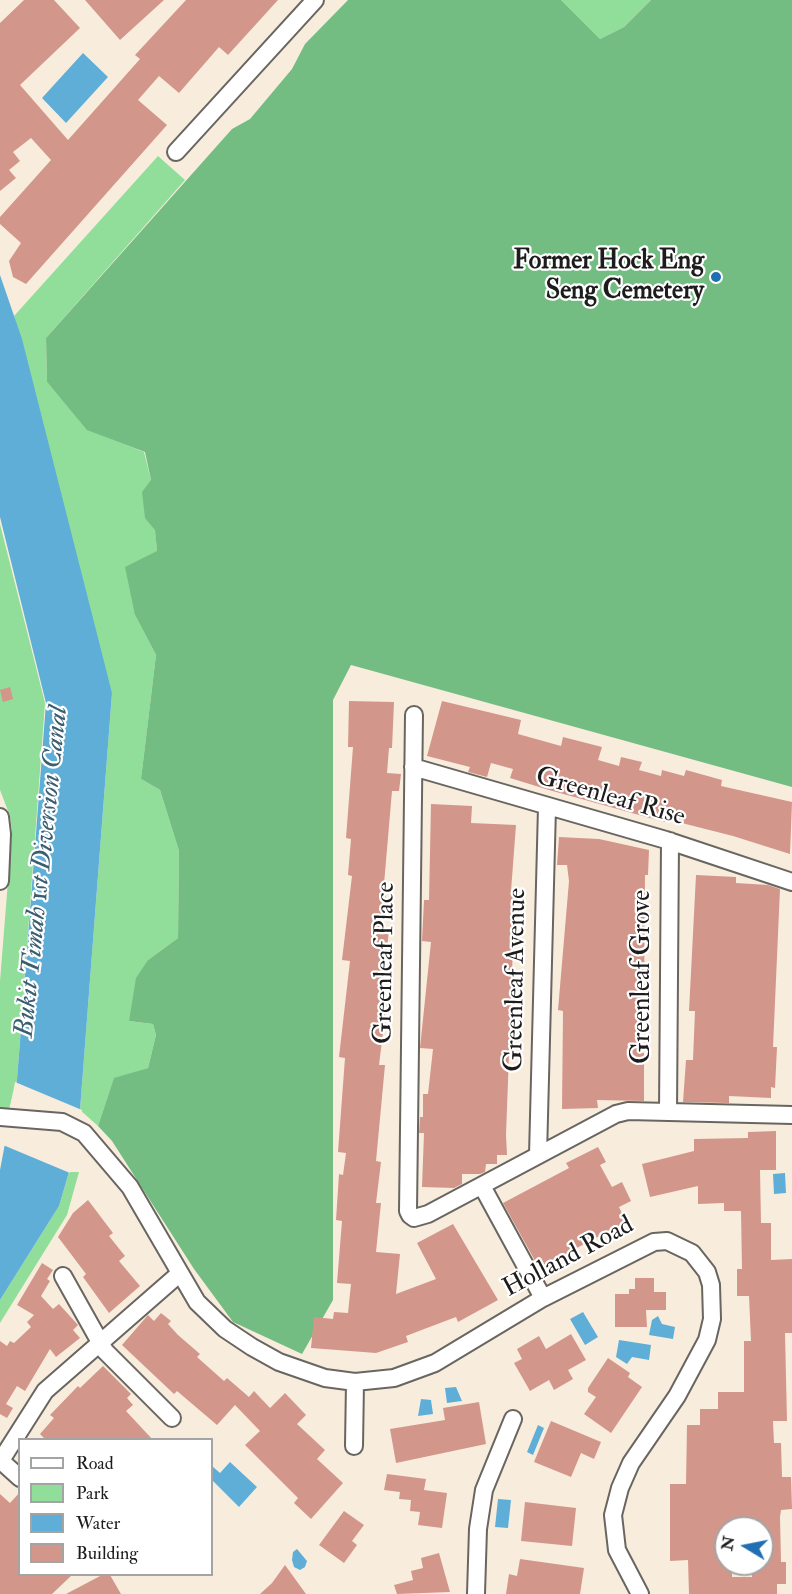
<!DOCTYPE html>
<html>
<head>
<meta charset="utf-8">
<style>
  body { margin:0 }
  #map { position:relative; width:792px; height:1594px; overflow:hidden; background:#f8eddd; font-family:"IM FELL Double Pica",serif }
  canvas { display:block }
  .legend { position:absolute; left:18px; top:1438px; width:195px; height:138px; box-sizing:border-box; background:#fff; border:2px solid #a4a4a4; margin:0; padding:8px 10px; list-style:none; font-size:18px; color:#1c1c1c }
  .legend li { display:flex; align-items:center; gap:12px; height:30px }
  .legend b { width:30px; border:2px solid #a4a4a4 }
  .north { position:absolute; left:714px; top:1516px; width:60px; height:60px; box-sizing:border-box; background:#fff; border:2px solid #a4a4a4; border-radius:50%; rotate:280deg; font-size:16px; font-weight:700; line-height:24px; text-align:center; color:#1c1c1c }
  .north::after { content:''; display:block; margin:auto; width:21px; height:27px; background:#1f6fb2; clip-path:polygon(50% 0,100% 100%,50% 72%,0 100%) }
</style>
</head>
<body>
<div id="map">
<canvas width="792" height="1594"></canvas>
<ul class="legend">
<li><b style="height:8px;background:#fff"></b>Road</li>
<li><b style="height:16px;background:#91de9a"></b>Park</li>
<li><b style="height:16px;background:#5eaed8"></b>Water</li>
<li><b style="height:16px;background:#d3968a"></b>Building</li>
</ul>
<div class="north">N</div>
</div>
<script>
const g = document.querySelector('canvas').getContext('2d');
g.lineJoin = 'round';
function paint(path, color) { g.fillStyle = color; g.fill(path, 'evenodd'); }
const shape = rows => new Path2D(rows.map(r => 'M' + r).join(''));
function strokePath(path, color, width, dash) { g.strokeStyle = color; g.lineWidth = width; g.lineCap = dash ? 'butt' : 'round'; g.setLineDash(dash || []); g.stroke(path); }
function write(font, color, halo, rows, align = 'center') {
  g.font = font + ' "IM FELL Double Pica",serif'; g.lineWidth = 4.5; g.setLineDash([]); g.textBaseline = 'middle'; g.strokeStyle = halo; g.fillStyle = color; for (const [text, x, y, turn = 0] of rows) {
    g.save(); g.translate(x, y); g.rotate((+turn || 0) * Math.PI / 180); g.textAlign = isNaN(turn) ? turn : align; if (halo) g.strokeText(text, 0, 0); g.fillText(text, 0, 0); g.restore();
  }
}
paint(shape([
  [561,0,651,0,624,27,600,39],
  [158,156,185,180,46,338,47,382,87,429,144,452,151,480,157,551,135,615,156,655,141,779,160,790,179,851,178,938,148,960,129,1021,153,1024,156,1035,148,1068,114,1079,98,1126,80,1110,112,693,0,416,38,406,14,316],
  [0,524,45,703,17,1080,9,1109,0,1108,0,981,12,831,10,816,0,790],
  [69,1172,79,1172,67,1215,0,1323,0,1300,59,1206]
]), '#91de9a');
paint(shape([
  [348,0,561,0,600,39,624,27,651,0,792,0,792,787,351,665,333,700,333,1300,302,1354,233,1322,194,1269,112,1141,98,1126,114,1078,148,1068,156,1035,153,1024,129,1021,136,978,148,960,178,938,179,851,160,790,141,779,156,655,135,615,125,567,157,551,155,530,145,518,142,492,151,480,145,452,87,430,47,382,46,338,232,129,250,119,292,69,305,44]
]), '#74bd82');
paint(shape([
  [83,53,108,77,66,123,42,98],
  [0,275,22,339,112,693,80,1110,69,1172,59,1206,0,1300,0,1170,17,1080,46,703,0,517],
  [785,1173,786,1193,774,1194,773,1174],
  [583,1312,598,1337,585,1345,570,1319],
  [658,1316,662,1324,675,1327,673,1339,649,1335,652,1320],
  [619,1340,651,1345,649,1360,632,1357,627,1364,616,1357],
  [456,1387,462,1401,447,1403,445,1388],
  [421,1399,431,1400,433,1414,418,1416],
  [538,1425,544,1428,533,1455,527,1452],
  [230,1462,257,1487,239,1507,212,1480,212,1466,220,1473],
  [498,1499,511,1500,508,1528,495,1527],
  [297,1549,307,1561,305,1567,300,1570,294,1567,292,1560,293,1552]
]), '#5eaed8');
paint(shape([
  [15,1082,82,1110,70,1173,3,1145]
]), '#f8eddd');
paint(shape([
  [24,0,54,0,80,28,20,85,68,140,140,59,135,55,186,0,278,0,228,55,219,47,179,93,159,76,138,100,167,125,26,284,13,277,9,261,21,243,0,224,0,217,51,160,31,138,13,152,20,161,9,170,16,178,0,191,0,23],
  [85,0,164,0,120,40],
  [10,687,13,699,3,702,0,690],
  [349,701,394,702,392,748,389,748,387,773,401,774,399,791,392,791,384,884,387,885,382,928,389,929,382,1000,387,1000,379,1065,385,1065,376,1161,381,1162,376,1203,381,1203,376,1252,400,1254,396,1294,436,1279,417,1243,453,1224,498,1300,458,1322,456,1317,419,1331,406,1336,408,1342,376,1353,311,1348,314,1317,333,1319,334,1312,348,1313,351,1284,337,1283,342,1221,336,1220,339,1174,343,1175,346,1153,338,1152,345,1058,339,1057,350,961,342,960,352,876,348,875,351,839,346,838,353,747,348,747],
  [442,701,521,720,518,734,561,746,563,737,602,747,598,760,619,766,621,757,642,762,639,770,661,776,662,770,684,776,686,770,722,780,721,786,792,802,790,854,733,836,666,819,666,822,650,818,549,790,510,778,513,769,491,763,487,777,468,772,470,767,427,756],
  [431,804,472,806,471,823,516,825,511,891,515,892,506,1135,507,1155,497,1155,497,1164,486,1164,485,1172,480,1174,462,1174,462,1184,454,1188,422,1187,424,1133,419,1133,420,1117,423,1117,423,1094,428,1094,433,1049,420,1048,431,942,422,941,424,900,429,900],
  [559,837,599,839,649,850,648,875,645,875,644,1000,640,1000,639,1053,644,1053,644,1101,597,1100,598,1108,562,1109,563,1011,558,1010,569,881,567,865,557,865],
  [696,875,736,877,736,883,768,885,780,889,773,1047,777,1047,775,1088,771,1087,771,1098,729,1096,729,1103,683,1102,686,1060,693,1060,694,1035,695,1011,689,1011],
  [776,1131,776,1170,760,1170,761,1223,771,1223,771,1260,792,1259,792,1333,785,1333,787,1421,773,1421,774,1443,781,1443,782,1477,791,1477,792,1509,781,1510,780,1517,781,1562,786,1562,786,1584,777,1584,777,1594,689,1594,688,1560,670,1561,670,1484,686,1484,687,1425,700,1425,700,1409,718,1409,718,1392,744,1392,744,1341,751,1341,749,1296,737,1296,737,1269,742,1269,741,1211,724,1211,724,1203,698,1204,698,1186,650,1197,642,1164,694,1151,694,1139,748,1138,748,1132],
  [726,1528,762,1528,762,1564,752,1564,752,1577,732,1577,732,1564,726,1564],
  [598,1147,606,1162,600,1165,612,1187,622,1182,631,1201,619,1207,626,1222,539,1268,503,1203,569,1168,566,1163],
  [88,1200,113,1233,109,1236,125,1256,119,1261,140,1286,109,1313,83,1277,86,1274,58,1237,73,1213],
  [42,1263,53,1270,47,1279,50,1281,41,1296,53,1309,59,1304,78,1325,73,1330,80,1338,56,1357,50,1349,25,1391,17,1386,6,1404,13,1408,7,1418,0,1414,0,1341,7,1346,10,1341,14,1343,31,1327,27,1322,34,1315,17,1305],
  [635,1278,654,1278,654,1292,666,1292,666,1310,646,1310,647,1327,615,1327,615,1294,629,1294,629,1289,635,1289],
  [161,1313,171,1321,168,1324,178,1335,200,1354,197,1357,224,1381,227,1378,249,1397,254,1391,270,1408,285,1393,306,1415,297,1424,325,1450,317,1459,343,1483,311,1519,294,1503,298,1498,245,1445,260,1431,235,1405,217,1425,177,1391,174,1394,122,1345,148,1315,154,1321],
  [571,1334,586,1360,568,1370,573,1379,554,1390,549,1380,530,1391,514,1363,522,1359,517,1349,539,1336,546,1349],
  [608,1358,630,1373,628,1377,642,1387,611,1433,584,1414,596,1397,588,1392,588,1388],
  [103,1366,131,1394,127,1398,133,1405,126,1411,153,1440,46,1440,40,1434,54,1418,50,1415,78,1386,80,1388],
  [479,1402,486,1444,396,1463,390,1429,445,1420,443,1408],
  [551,1421,601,1442,594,1459,581,1453,571,1477,534,1462],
  [387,1474,426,1479,424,1490,447,1493,442,1528,418,1525,420,1512,410,1511,411,1500,399,1499,400,1492,384,1490],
  [20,1492,20,1575,72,1575,52,1594,0,1594,0,1494,10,1503],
  [525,1502,576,1508,572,1546,521,1541],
  [344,1511,364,1525,352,1541,357,1545,344,1563,319,1545],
  [439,1553,450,1592,397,1594,394,1585,413,1580,411,1571,423,1568,421,1558],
  [520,1559,584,1568,580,1594,506,1594,509,1574,517,1576],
  [285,1565,306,1594,260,1594,272,1583],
  [102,1575,110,1575,121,1594,66,1594]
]), '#d3968a');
const minor = shape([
  [176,152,315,0],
  [414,715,408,1211,410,1215,414,1218,428,1214,616,1114,628,1111,792,1115],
  [413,767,666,840,792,882],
  [0,817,2,834,0,881],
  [668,1112,670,841],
  [0,1117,62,1122,84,1133,130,1187,197,1302,225,1329,252,1347,279,1362,325,1378,355,1382,394,1378,435,1363,543,1298,654,1242,667,1241,692,1253,707,1272,711,1285,712,1319,707,1340,677,1396,631,1463,620,1488,613,1515,617,1550,640,1594],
  [538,1155,547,807],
  [482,1186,543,1298],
  [63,1276,105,1351,172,1418],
  [354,1446,355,1382],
  [1,1461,20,1478],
  [0,1462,45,1391,179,1274],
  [476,1594,478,1529,484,1490,513,1419]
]);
strokePath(minor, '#696560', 20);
strokePath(minor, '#fff', 16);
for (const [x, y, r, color] of [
  [716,277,6,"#1f6fb2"]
]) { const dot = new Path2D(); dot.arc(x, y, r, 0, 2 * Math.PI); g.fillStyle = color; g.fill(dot); strokePath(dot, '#fff', 2); }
write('bold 26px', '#1c1c1c', '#fff', [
  ["Former Hock Eng",704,262],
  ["Seng Cemetery",704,292]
], 'right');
write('26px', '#1c1c1c', '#fff', [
  ["Greenleaf Rise",610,798,16],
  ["Greenleaf Place",386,963,-89],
  ["Greenleaf Grove",643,977,-90],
  ["Greenleaf Avenue",517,980,-89],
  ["Holland Road",569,1258,-28]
]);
write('italic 27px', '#3a5e71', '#fff', [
  ["Bukit Timah 1st Diversion Canal",43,872,-84]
]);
</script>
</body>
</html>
